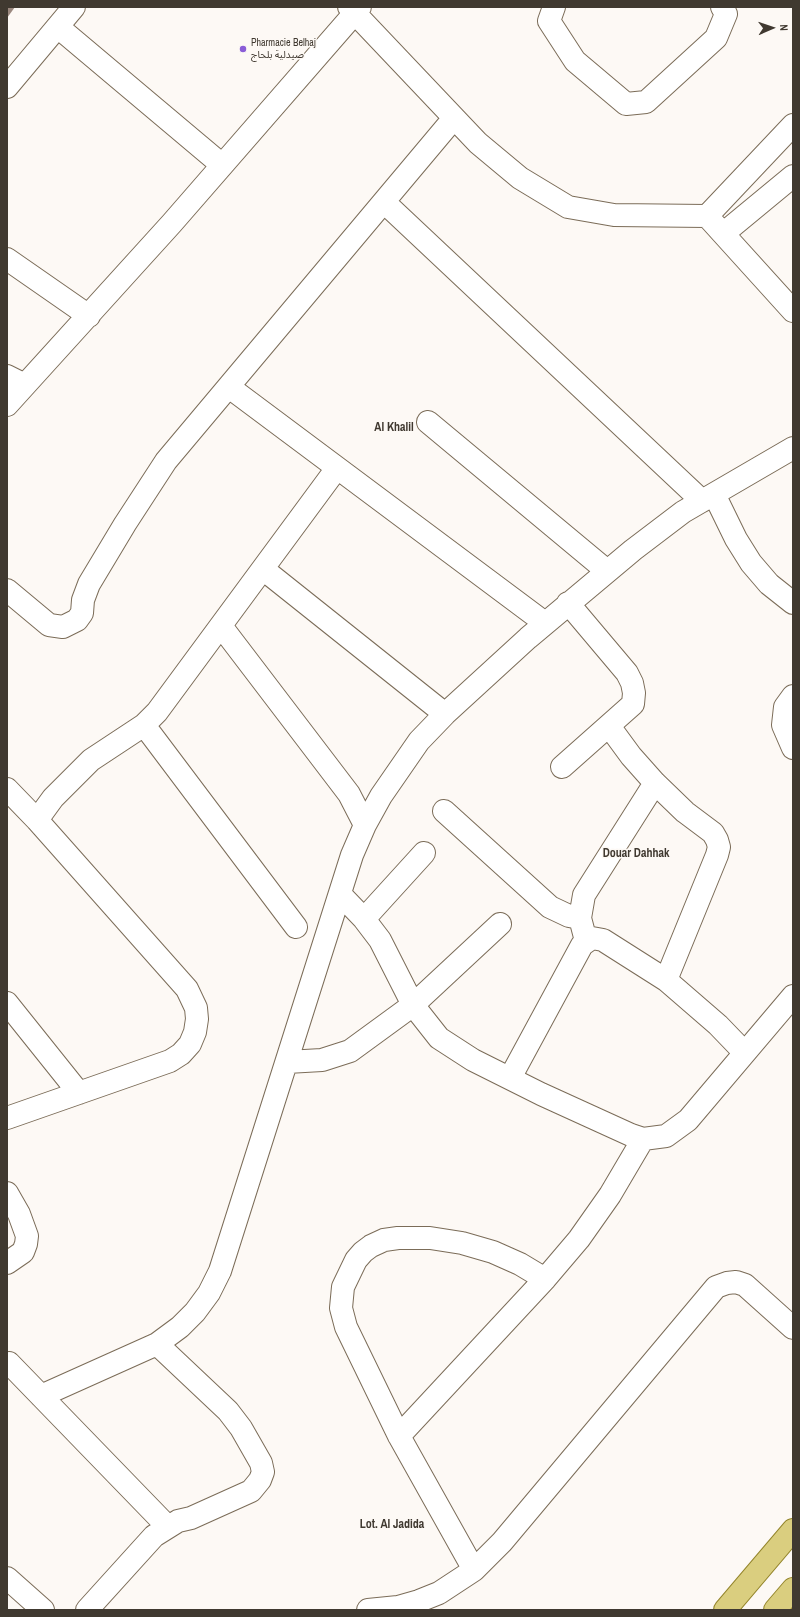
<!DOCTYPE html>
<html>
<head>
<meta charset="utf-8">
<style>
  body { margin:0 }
  #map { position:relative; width:800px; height:1617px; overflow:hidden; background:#fdf9f5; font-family:"Archivo Narrow",sans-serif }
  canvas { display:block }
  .frame { position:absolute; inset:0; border:8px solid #403930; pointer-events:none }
  .north { position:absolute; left:752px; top:8px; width:40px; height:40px; -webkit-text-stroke:3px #fdf9f5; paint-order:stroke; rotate:88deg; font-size:11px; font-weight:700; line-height:16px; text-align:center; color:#403930 }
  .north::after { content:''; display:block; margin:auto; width:14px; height:18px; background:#403930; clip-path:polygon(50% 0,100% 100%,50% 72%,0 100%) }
</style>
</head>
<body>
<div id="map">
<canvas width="800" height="1617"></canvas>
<div class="frame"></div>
<div class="north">N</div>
</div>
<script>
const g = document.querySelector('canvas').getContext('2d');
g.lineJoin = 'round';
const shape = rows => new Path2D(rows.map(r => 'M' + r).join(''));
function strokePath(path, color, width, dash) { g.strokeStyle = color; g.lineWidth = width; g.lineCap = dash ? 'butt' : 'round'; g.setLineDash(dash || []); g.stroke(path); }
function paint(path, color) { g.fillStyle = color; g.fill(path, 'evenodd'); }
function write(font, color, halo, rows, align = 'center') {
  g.font = font + ' "Archivo Narrow","Noto Sans Arabic",sans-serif'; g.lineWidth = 3; g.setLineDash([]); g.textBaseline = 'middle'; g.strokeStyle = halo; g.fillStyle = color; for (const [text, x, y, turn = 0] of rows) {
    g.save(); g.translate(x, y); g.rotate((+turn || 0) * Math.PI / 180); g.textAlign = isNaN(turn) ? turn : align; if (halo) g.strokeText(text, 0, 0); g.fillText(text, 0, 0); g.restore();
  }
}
const minor = shape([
  [349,7,478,143,520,178,568,207,614,215,707,216,793,125],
  [554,7,549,21,575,61,626,104,646,102,716,38,726,14,722,7],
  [58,27,222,165],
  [7,87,74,7],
  [384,202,702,501],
  [707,216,793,311],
  [724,233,793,176],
  [7,259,89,316],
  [7,376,25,385],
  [229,387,545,623],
  [7,405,172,223,360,7],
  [428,422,607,571],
  [714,494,736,539,751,563,769,584,793,603],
  [263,569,445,714],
  [7,590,49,625,63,627,77,620,82,613,83,600,89,584,125,524,166,461,454,118],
  [221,626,349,794,365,825],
  [793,696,785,707,783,725,793,748],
  [144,725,296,927],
  [609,726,631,756,655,783,685,812,713,833,717,840,719,847,717,855,666,980],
  [562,767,633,704,634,693,632,683,627,673,568,603],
  [7,789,37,820,187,989,196,1008,197,1019,195,1032,190,1044,181,1054,170,1061,7,1118],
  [444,811,550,907,569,916,580,918],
  [37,820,53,798,91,760,144,725,157,712,337,468],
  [340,894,364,919,380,940,413,1005,439,1038,473,1060,541,1094,631,1135,643,1139,666,1136,688,1120,793,996],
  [364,919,424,853],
  [586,941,580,918,584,895,655,783],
  [7,1003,79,1093],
  [287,1062,322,1060,350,1051,413,1005,500,924],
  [510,1078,582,945,592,938,603,940,666,980,718,1025,744,1052],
  [7,1193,19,1214,27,1236,26,1244,23,1252,7,1263],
  [9,1363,167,1526],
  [41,1396,157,1344,180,1327,195,1312,209,1293,220,1271,352,855,365,825,381,796,419,741,445,714,528,638,633,550,683,512,793,448],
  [399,1436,545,1279,579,1239,610,1195,643,1139],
  [474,1570,399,1436,346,1327,341,1308,343,1287,356,1260,363,1252,371,1246,384,1240,398,1238,430,1238,462,1243,493,1252,520,1264,545,1279],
  [7,1578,43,1610],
  [87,1610,154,1536,178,1521,191,1518,251,1491,260,1480,263,1472,261,1463,241,1428,228,1411,157,1344],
  [368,1610,398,1607,419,1601,439,1593,474,1570,502,1542,716,1287,727,1283,736,1282,745,1285,793,1328]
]);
const major = shape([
  [725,1610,793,1530],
  [775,1610,793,1589]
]);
strokePath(minor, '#7b6c58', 24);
strokePath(major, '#94852c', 24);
strokePath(minor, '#fff', 22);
strokePath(major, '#dace7f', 22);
paint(shape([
  [7,7,15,7,7,18]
]), '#9b887f');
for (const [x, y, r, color] of [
  [243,49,4,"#8a5dd7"]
]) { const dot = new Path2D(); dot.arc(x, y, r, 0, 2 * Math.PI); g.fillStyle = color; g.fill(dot); strokePath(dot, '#fdf9f5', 1.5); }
write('10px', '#403930', '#fdf9f5', [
  ["Pharmacie Belhaj",251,43],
  ["صيدلية بلحاج",251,55]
], 'left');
write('bold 12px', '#403930', '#fdf9f5', [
  ["Al Khalil",394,428],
  ["Douar Dahhak",636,854],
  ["Lot. Al Jadida",392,1525]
]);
</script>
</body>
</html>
